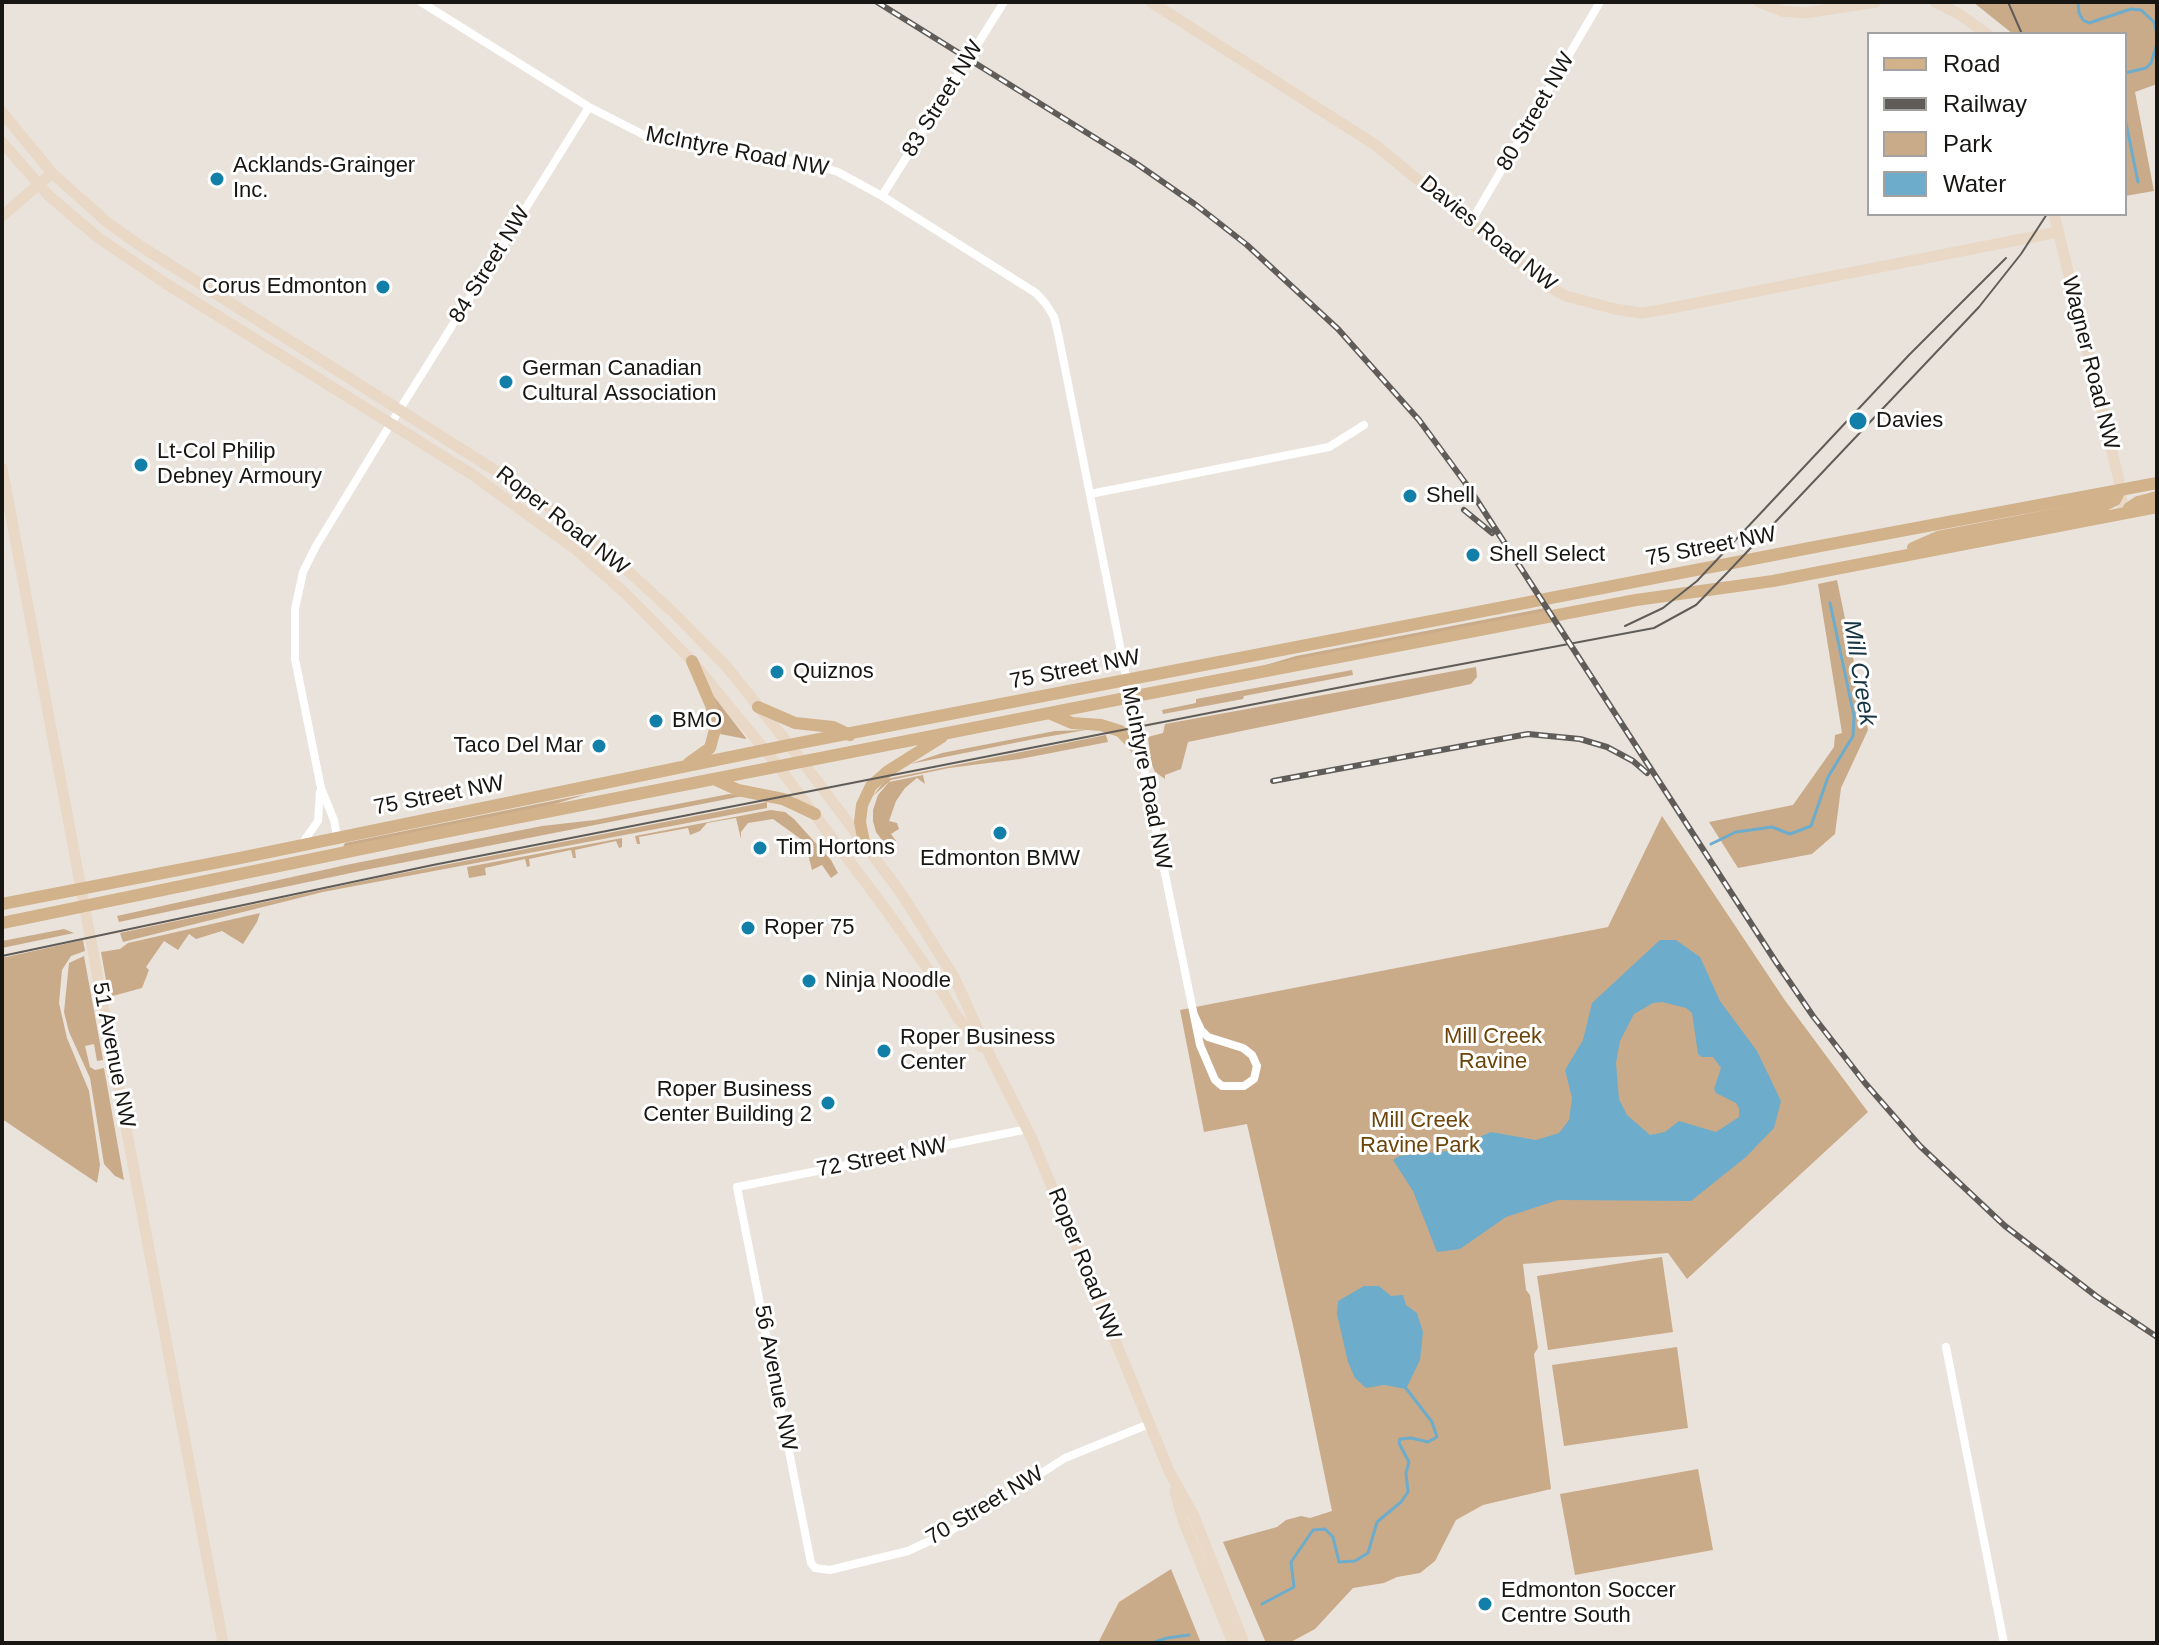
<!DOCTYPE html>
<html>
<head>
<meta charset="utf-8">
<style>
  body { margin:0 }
  #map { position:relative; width:2159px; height:1645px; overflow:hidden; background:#eae3db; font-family:Arial,sans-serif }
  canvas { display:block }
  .frame { position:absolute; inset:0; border:4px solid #181613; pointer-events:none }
  .legend { position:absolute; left:1867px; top:32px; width:260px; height:184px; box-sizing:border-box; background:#fff; border:2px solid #a3a2a1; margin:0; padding:10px 14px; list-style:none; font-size:24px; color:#181613 }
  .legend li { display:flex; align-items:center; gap:16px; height:40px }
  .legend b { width:40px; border:2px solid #a3a2a1 }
</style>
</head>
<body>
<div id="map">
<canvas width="2159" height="1645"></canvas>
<div class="frame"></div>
<ul class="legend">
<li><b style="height:10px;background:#d1b28b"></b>Road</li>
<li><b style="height:10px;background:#605c58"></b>Railway</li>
<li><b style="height:22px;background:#caab89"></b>Park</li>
<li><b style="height:22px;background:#6daccb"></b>Water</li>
</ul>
</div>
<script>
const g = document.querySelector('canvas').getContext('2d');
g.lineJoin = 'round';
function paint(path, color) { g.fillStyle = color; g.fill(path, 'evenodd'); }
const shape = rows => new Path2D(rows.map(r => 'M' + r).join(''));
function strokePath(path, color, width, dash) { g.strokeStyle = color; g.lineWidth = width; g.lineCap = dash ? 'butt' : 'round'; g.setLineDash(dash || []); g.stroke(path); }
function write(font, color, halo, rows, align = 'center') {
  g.font = font + ' Arial,sans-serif'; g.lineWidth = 6; g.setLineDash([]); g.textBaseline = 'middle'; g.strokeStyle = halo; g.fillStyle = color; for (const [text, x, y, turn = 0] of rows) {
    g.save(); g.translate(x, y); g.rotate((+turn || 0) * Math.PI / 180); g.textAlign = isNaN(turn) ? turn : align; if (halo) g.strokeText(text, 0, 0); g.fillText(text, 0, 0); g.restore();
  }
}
paint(shape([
  [1973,2,2157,2,2157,84,2135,92,2154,191,2125,196,2125,34,2013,34],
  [1837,580,1868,730,1841,788,1835,834,1812,854,1738,868,1709,822,1793,805,1834,747,1835,735,1842,733,1818,584],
  [1545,608,1547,612,1252,669,1296,656],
  [1476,667,1477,677,1471,684,1188,742,1181,769,1165,775,1165,779,1155,772,1151,762,1148,737,1163,733,1165,724],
  [1352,670,1353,675,1244,696,1243,699,1163,714,1162,710,1196,703,1196,699],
  [713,695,746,738,746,739,720,734,721,725],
  [1086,730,1034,739,910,764,942,753,1055,731],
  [1106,735,1108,742,1020,759,949,768,891,780,873,796,886,779],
  [923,775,925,784,917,778,905,788,896,801,889,821,897,823,899,829,891,834,896,841,887,847,876,832,873,821,873,810,878,795,889,782],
  [587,794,552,805,343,847,345,843],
  [729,794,748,795,365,870,119,922,117,916,346,865,542,826,595,820],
  [767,802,767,808,323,892,123,942,120,933,382,877],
  [771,810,785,812,794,819,831,860,838,873,831,878,822,865,812,870,805,842,773,819,748,823,741,832,741,839,736,818,707,823,700,831,690,835,688,828,639,837,640,844,637,844,635,836],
  [1662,816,1784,999,1868,1112,1687,1279,1668,1253,1523,1264,1526,1290,1530,1295,1538,1348,1534,1354,1551,1489,1483,1505,1456,1520,1435,1561,1420,1573,1397,1577,1384,1583,1353,1588,1315,1629,1289,1643,1266,1643,1223,1542,1277,1527,1286,1520,1301,1516,1310,1518,1332,1511,1300,1356,1247,1124,1204,1132,1180,1010,1608,927],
  [622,838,622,847,619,848,616,841,575,850,576,858,573,858,571,850,529,859,530,866,527,867,525,859,485,868,486,875,469,878,467,867],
  [260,913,257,922,243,944,222,931,196,939,189,934,178,950,164,941,146,967,149,970,142,988,109,997,101,952,120,949,128,943],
  [64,929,74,933,2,948,2,941],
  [83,940,85,951,71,956,62,970,59,1003,67,1038,89,1091,100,1165,97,1183,2,1119,2,958],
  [84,956,103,1060,97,1061,94,1044,85,1046,90,1067,95,1070,104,1068,124,1180,115,1176,104,1164,90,1078,69,1032,64,1012,69,963],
  [1662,1257,1673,1332,1548,1350,1537,1276],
  [1677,1347,1688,1428,1564,1446,1552,1365],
  [1698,1469,1713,1550,1575,1575,1560,1494],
  [1171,1569,1201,1643,1098,1643,1119,1602]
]), '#caab89');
paint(shape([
  [1660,940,1676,940,1700,957,1720,1001,1757,1051,1781,1101,1774,1128,1746,1157,1691,1201,1558,1200,1506,1217,1460,1249,1437,1252,1413,1191,1393,1160,1399,1156,1447,1151,1491,1132,1536,1140,1559,1133,1569,1120,1572,1098,1565,1070,1583,1040,1592,1003],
  [1662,1002,1686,1008,1692,1013,1698,1054,1702,1057,1713,1057,1721,1068,1714,1089,1716,1093,1736,1103,1739,1108,1739,1117,1716,1132,1679,1121,1665,1132,1650,1135,1627,1115,1619,1099,1616,1063,1620,1041,1634,1014,1653,1003],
  [1364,1286,1379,1286,1391,1296,1403,1295,1406,1305,1417,1313,1423,1332,1420,1360,1406,1389,1384,1385,1366,1388,1355,1378,1348,1362,1337,1314,1338,1301]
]), '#6daccb');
strokePath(shape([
  [2078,2,2079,13,2083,20,2089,23,2131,9,2141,10,2154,22,2157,33],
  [2125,73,2146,68,2151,63,2157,44],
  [2125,118,2138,182],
  [1711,844,1736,832,1772,827,1790,834,1811,826,1828,777,1853,736,1854,716,1830,603],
  [1262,1604,1294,1587,1291,1562,1313,1530,1325,1529,1333,1537,1339,1562,1355,1561,1368,1553,1377,1522,1401,1502,1408,1492,1406,1473,1409,1462,1399,1443,1400,1439,1411,1438,1428,1442,1437,1437,1432,1422,1405,1387],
  [1152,1643,1167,1638,1189,1635]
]), '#6daccb', 3);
strokePath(shape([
  [421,2,589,107,650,138,678,144,812,164,838,172,882,196,1036,293,1046,304,1054,317,1058,333,1138,737,1155,825,1200,1045,1215,1080,1222,1086,1244,1086,1254,1079,1257,1066,1252,1055,1243,1048,1208,1037,1201,1030,1194,1015],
  [882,196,1004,2],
  [1471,222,1600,2],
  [1090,494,1329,447,1364,425],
  [337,837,334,820,321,788,295,659,295,609,303,572,316,546,385,433,589,107],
  [301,845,318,821,320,792],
  [1028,1129,737,1187,811,1563,815,1568,830,1570,908,1551,949,1532,1065,1458,1149,1424],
  [1946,1347,2004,1643]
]), '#fff', 8);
strokePath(shape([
  [1151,2,1374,144,1551,288,1566,296,1615,309,1641,313,1661,310,2058,232],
  [1759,2,1782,11,1805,13,1876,2],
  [1935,2,1959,14,1987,34],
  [2,112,52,173,108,223,142,247,534,495,629,572,675,614,726,666,802,761,901,893,954,977,992,1060,1032,1139,1169,1471,1194,1516,1244,1643],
  [2,142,49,196,100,239,165,283,470,473,574,548,627,595,692,661,778,766,884,907,930,972,956,1015,981,1047],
  [2054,214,2118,476,2124,513],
  [2,216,52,173],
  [2,468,223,1643],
  [1175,1491,1183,1520,1233,1643]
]), '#e8d8c5', 11);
strokePath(shape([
  [2129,508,2138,502,2157,497],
  [1913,548,1938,537,2105,505,2115,500,2120,490],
  [758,707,795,723,833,727,850,735],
  [1051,714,1072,723,1101,725,1120,731,1134,745,1142,758],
  [689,763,710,748,716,726,711,705,692,661],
  [714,779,738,790,783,799,815,814],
  [864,842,860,822,862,805,871,786,888,771,942,737],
  [2,904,240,858,789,745,1820,546,2157,483],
  [2,923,434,834,1146,694,1636,600,1773,581,2157,507]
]), '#d1b28b', 12);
strokePath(shape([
  [2008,2,2022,34],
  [1625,626,1663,608,1697,581,1909,355,2006,258],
  [2,956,433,865,1398,676,1654,628,1696,605,1727,573,1979,307,2021,254,2047,214]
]), '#605c58', 2);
const rail = shape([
  [877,2,1137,164,1196,205,1247,245,1338,329,1419,420,1469,488,1776,962,1813,1016,1865,1083,1920,1146,2005,1226,2096,1296,2157,1337],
  [1464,510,1492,533],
  [1273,781,1528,734,1580,739,1607,747,1633,761,1647,773]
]);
strokePath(rail, '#605c58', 6);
strokePath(rail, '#fff', 3, [9]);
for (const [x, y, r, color] of [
  [217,179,8,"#127fa8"],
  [383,287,8,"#127fa8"],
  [506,382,8,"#127fa8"],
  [1858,421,10,"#127fa8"],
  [141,465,8,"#127fa8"],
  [1410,496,8,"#127fa8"],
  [1473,555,8,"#127fa8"],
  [777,672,8,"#127fa8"],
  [656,721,8,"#127fa8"],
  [599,746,8,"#127fa8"],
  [1000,833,8,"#127fa8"],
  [760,848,8,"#127fa8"],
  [748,928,8,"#127fa8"],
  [809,981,8,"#127fa8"],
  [884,1051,8,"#127fa8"],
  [828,1103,8,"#127fa8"],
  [1485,1604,8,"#127fa8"]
]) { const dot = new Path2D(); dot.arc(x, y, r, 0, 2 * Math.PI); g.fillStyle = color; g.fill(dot); strokePath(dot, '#fff', 3); }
write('22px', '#181613', '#fff', [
  ["83 Street NW",943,99,-58],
  ["80 Street NW",1536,112,-60],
  ["McIntyre Road NW",737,152,11],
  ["Davies Road NW",1488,234,39],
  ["84 Street NW",490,265,-58],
  ["Wagner Road NW",2090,363,76],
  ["Roper Road NW",562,521,38],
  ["75 Street NW",1711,547,-11],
  ["75 Street NW",1075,670,-11],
  ["McIntyre Road NW",1146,778,79],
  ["75 Street NW",439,796,-11],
  ["51 Avenue NW",113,1055,79],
  ["72 Street NW",882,1158,-11],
  ["Roper Road NW",1084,1264,68],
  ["56 Avenue NW",775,1378,79],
  ["70 Street NW",985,1506,-31]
]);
write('22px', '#181613', '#fff', [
  ["Acklands-Grainger",233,166],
  ["Inc.",233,191],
  ["Corus Edmonton",367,287,"right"],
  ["German Canadian",522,369],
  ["Cultural Association",522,394],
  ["Davies",1876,421],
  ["Lt-Col Philip",157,452],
  ["Debney Armoury",157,477],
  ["Shell",1426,496],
  ["Shell Select",1489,555],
  ["Quiznos",793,672],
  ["BMO",672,721],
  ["Taco Del Mar",583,746,"right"],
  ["Tim Hortons",776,848],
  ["Edmonton BMW",1000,859,"center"],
  ["Roper 75",764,928],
  ["Ninja Noodle",825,981],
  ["Roper Business",900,1038],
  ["Center",900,1063],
  ["Roper Business",812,1090,"right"],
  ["Center Building 2",812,1115,"right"],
  ["Edmonton Soccer",1501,1591],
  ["Centre South",1501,1616]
], 'left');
write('22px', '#6c4409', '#fff', [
  ["Mill Creek",1493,1037],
  ["Ravine",1493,1062],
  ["Mill Creek",1420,1121],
  ["Ravine Park",1420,1146]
]);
write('italic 24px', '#153341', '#fff', [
  ["Mill Creek",1859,673,81]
]);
</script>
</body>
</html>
